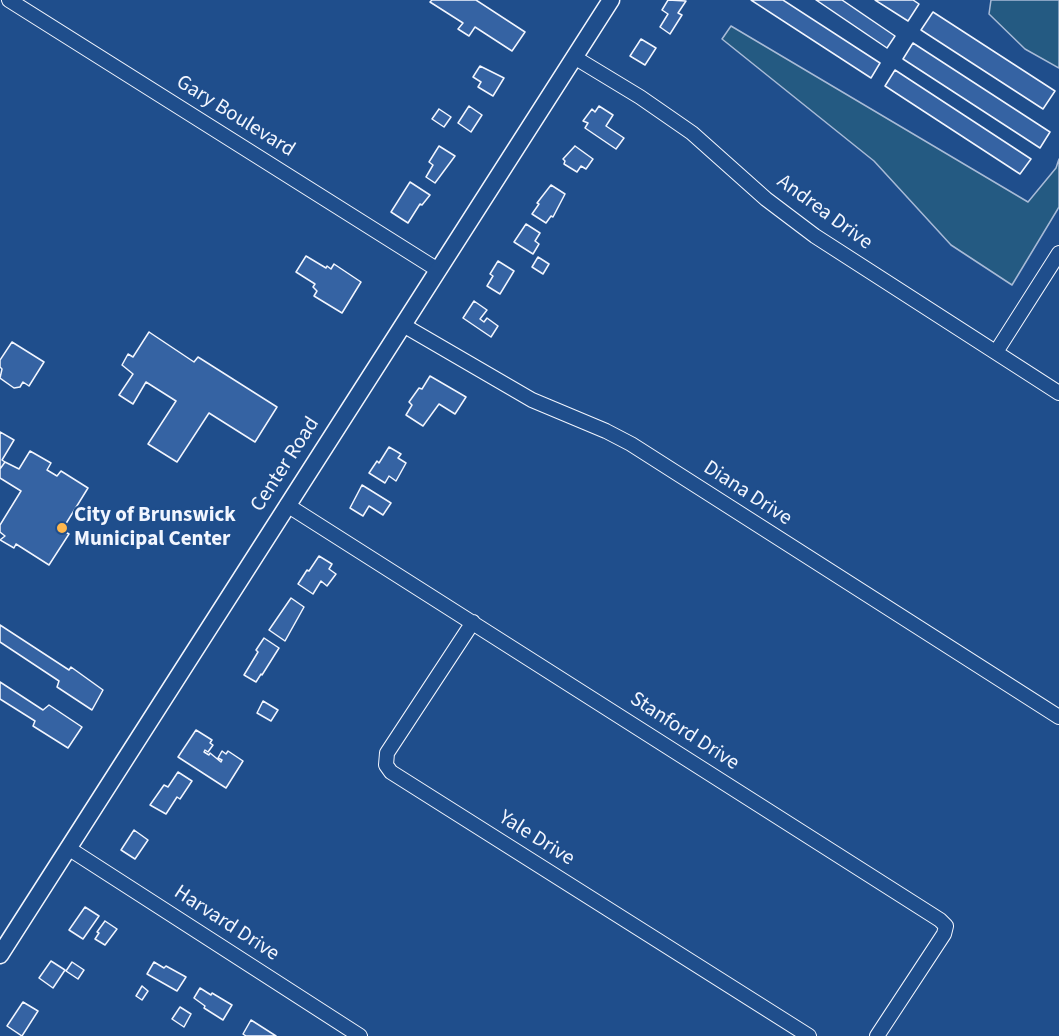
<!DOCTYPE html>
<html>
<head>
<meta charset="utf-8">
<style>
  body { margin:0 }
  canvas { display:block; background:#1f4e8c }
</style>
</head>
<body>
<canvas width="1059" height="1036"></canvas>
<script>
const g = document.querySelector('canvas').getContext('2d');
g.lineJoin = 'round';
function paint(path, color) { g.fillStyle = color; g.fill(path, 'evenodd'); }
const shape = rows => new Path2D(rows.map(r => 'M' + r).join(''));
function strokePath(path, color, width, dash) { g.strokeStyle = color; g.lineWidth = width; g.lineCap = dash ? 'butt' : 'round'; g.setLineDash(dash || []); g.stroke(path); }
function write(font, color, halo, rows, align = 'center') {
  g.font = font + ' "Source Sans 3",sans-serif'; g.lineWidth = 4.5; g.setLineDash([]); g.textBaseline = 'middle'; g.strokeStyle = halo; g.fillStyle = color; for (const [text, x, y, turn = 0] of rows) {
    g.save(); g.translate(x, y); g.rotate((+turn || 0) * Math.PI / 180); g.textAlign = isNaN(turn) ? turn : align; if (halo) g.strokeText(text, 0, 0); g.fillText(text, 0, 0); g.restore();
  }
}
const green = shape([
  [991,0,1059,0,1059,68,1025,49,989,14,991,0],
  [731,26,1028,202,1056,168,1059,159,1059,207,1012,285,951,245,874,161,722,39,731,26]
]);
paint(green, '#245a82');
strokePath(green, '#a8bbd7', 1.5);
const building = shape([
  [432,0,476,0,525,32,512,51,475,27,469,36,458,29,463,23,430,2,432,0],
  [668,0,686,1,678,13,682,15,670,34,660,27,668,14,662,10,668,0],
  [751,0,783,0,880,63,871,78,751,0],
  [816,0,842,0,895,36,887,48,816,0],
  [875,0,913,0,919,4,908,21,875,0],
  [933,12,1055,91,1043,109,921,30,933,12],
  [641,39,656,48,645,65,630,56,641,39],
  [913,43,1050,132,1040,148,903,59,913,43],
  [480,66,504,78,493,96,478,87,481,82,473,77,480,66],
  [895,70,1031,159,1020,174,885,86,895,70],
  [469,106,482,115,471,132,458,123,469,106],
  [599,106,613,115,606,126,624,138,616,149,585,128,588,123,583,121,592,109,595,112,599,106],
  [439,109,451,117,444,127,432,119,439,109],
  [439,146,455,156,435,183,426,177,433,165,429,162,439,146],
  [575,146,593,159,586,169,581,166,577,172,564,164,565,161,563,159,575,146],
  [410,182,430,195,422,205,420,204,408,223,391,212,410,182],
  [551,185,565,194,553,217,551,216,546,223,532,214,539,204,537,203,551,185],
  [526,224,540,233,535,241,539,244,533,254,514,242,526,224],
  [306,256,326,268,327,266,331,269,334,264,361,282,342,313,314,296,317,291,313,287,315,284,296,272,306,256],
  [538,257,549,264,543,274,532,267,538,257],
  [498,261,514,271,500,294,487,286,493,276,490,274,498,261],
  [474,301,487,310,480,319,484,322,487,318,498,326,491,337,463,318,474,301],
  [149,332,194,362,198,357,277,407,255,442,209,413,177,462,148,444,176,401,146,382,133,404,119,395,133,374,122,365,128,354,133,357,149,332],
  [12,342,44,362,29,386,23,382,20,387,14,388,0,378,2,369,0,367,0,360,12,342],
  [430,376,466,397,455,414,439,404,423,426,406,415,412,405,409,402,419,388,422,389,430,376],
  [0,432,14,440,2,460,5,462,0,469,0,432],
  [389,447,401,454,398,458,406,463,396,481,389,476,385,483,369,473,377,461,379,463,389,447],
  [30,451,51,463,47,470,57,476,61,471,88,488,62,530,69,534,49,565,16,544,14,548,0,540,5,536,0,532,0,525,21,491,0,478,0,469,5,462,19,469,30,451],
  [362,485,391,503,383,515,369,506,363,516,350,508,362,485],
  [319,556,332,564,329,569,336,574,327,586,321,581,313,594,298,584,307,570,309,571,319,556],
  [291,598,304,607,285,641,269,630,291,598],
  [0,625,69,670,71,667,103,690,92,710,57,687,59,681,0,642,0,625],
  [264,638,279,648,262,675,261,674,256,682,244,675,258,652,256,650,264,638],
  [0,682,43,710,49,705,82,727,68,748,33,726,35,721,0,699,0,682],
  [263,701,278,710,271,721,257,713,263,701],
  [196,730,212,740,210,743,213,745,208,752,205,750,204,752,209,755,210,753,221,762,222,760,218,758,222,751,226,754,228,751,243,761,226,788,178,757,196,730],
  [178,772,192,781,180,799,177,797,166,814,150,805,164,785,168,787,178,772],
  [134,830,148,840,135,859,121,850,134,830],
  [85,907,99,916,83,939,69,930,85,907],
  [105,921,117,929,105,945,95,939,99,933,97,932,105,921],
  [51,961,65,970,53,988,39,978,51,961],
  [72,962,84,970,78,979,66,971,72,962],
  [154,962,164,968,166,966,186,977,177,991,147,974,154,962],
  [142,986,148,991,142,1000,136,996,142,986],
  [200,988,211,995,212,993,232,1005,223,1020,204,1008,205,1006,194,998,200,988],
  [23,1002,38,1011,22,1036,7,1026,23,1002],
  [180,1007,191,1014,184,1027,172,1019,180,1007],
  [251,1020,276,1036,246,1036,243,1034,251,1020]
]);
paint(building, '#3563a3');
strokePath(building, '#f2f6ff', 1.5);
const minor = shape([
  [9,0,438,270],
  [574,57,640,97,692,133,766,199,815,236,1059,393],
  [403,325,532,400,606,431,631,444,1059,717],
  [996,352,1059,253],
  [287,505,940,920,946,926,944,934,877,1036],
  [473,622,387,753,386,765,391,772,809,1036],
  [68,848,360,1036]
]);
const major = shape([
  [0,955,611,0]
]);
strokePath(minor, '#f2f6ff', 16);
strokePath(major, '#f2f6ff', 19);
strokePath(minor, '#1f4e8c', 14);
strokePath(major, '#1f4e8c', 16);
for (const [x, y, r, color] of [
  [62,528,6,"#ffb74d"]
]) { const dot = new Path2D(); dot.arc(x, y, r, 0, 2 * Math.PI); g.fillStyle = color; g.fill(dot); strokePath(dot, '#1f4e8c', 2); }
write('21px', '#f2f6ff', '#1f4e8c', [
  ["Gary Boulevard",235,117,32],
  ["Andrea Drive",824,213,36],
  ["Center Road",286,465,-57],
  ["Diana Drive",747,494,33],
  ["Stanford Drive",684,732,33],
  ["Yale Drive",536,839,32],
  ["Harvard Drive",226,924,33]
]);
write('bold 21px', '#f2f6ff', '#1f4e8c', [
  ["City of Brunswick",74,516],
  ["Municipal Center",74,540]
], 'left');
</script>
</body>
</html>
